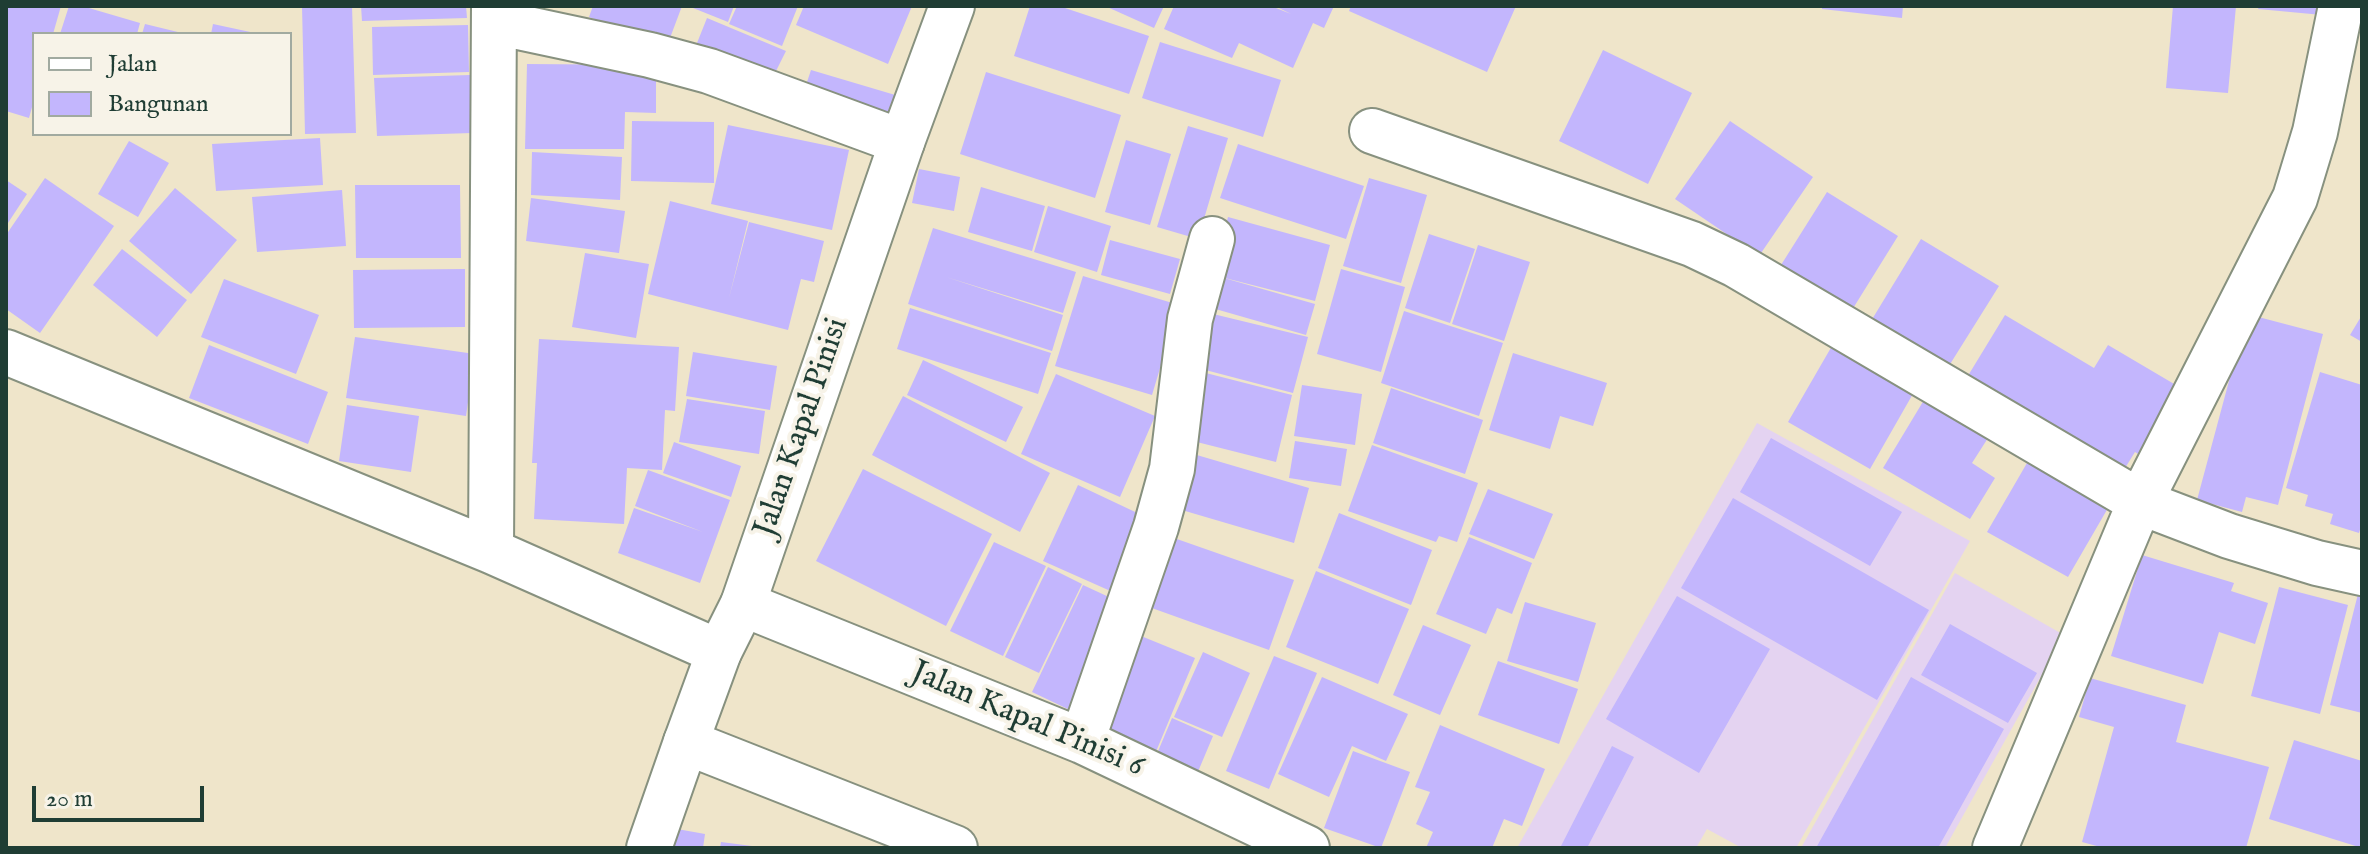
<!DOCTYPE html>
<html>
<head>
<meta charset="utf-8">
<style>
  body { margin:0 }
  #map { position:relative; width:2368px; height:854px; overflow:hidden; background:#efe5ca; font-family:"IM FELL English",serif }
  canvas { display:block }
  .frame { position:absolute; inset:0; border:8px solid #1f3d34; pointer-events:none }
  .legend { position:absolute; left:32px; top:32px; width:260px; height:104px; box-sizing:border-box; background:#f7f3e8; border:2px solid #a1aaa0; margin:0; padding:10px 14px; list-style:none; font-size:24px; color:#1f3d34 }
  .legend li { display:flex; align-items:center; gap:16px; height:40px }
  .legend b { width:40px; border:2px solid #a1aaa0 }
  .scale { position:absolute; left:32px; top:786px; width:172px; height:36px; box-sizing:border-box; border:4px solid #1f3d34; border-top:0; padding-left:10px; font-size:24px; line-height:28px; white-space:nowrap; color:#1f3d34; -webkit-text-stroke:6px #f7f3e8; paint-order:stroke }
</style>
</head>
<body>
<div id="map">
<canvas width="2368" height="854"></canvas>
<div class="frame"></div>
<ul class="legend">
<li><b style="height:10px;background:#fff"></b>Jalan</li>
<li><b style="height:22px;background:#c3b6fd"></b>Bangunan</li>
</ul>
<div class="scale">20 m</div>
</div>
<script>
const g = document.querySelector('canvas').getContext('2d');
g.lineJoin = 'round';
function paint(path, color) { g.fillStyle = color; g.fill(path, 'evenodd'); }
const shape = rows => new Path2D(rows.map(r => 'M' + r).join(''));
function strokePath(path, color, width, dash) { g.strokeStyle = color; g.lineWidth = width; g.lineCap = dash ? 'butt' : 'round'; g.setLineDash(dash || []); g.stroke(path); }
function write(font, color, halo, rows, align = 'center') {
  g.font = font + ' "IM FELL English",serif'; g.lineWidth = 8; g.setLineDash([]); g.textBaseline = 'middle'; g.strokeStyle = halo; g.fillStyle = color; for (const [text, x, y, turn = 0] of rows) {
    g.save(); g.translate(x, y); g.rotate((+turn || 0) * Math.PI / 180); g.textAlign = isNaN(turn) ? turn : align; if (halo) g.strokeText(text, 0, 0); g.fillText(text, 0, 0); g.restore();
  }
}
paint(shape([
  [1757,423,1970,541,1796,848,1742,848,1707,829,1696,848,1517,848],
  [1955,573,2064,635,1945,848,1801,848]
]), '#e4d3f1');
paint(shape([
  [6,6,61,6,53,34,34,34,34,100,29,118,6,111],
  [69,6,82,6,140,23,137,34,60,34],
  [302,6,352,6,356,133,305,134],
  [361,6,466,6,467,18,362,21],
  [593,6,682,6,667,46,589,17],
  [688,6,734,6,728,22],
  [737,6,798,6,782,46,729,24],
  [804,6,912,6,888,64,796,25],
  [1030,6,1059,6,1149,36,1129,94,1014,56],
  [1105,6,1164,6,1154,28],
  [1174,6,1271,6,1291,14,1275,6,1334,6,1324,28,1313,23,1293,68,1239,43,1232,58,1164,29],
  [1351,6,1516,6,1487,72,1349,11],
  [1822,6,1903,6,1902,18,1822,9],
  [2173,6,2236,6,2228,93,2166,88],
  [2259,6,2334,6,2333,16,2258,9],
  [707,18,786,51,772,79,695,48],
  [145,24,182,33,181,34,142,34],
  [213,24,255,33,255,34,211,34],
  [468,25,469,72,373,75,372,27],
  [1160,42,1281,80,1263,137,1142,98],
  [1603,50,1692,93,1648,184,1559,141],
  [527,64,656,65,656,113,625,112,624,149,525,149],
  [811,70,902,97,890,126,801,100],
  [986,72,1121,115,1095,198,960,154],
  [470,75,472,133,377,136,374,78],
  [632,121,714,122,714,183,631,181],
  [1730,121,1813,177,1759,256,1675,199],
  [728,125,849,150,832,230,711,204],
  [1188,126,1228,138,1198,239,1157,227],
  [320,138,323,185,216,191,212,144],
  [1126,140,1171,154,1150,225,1105,212],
  [129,141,169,163,138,217,98,194],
  [1238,144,1364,186,1346,239,1220,198],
  [532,152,622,157,620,200,531,195],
  [919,169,960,177,954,211,912,203],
  [45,178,114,226,40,333,6,309,6,235],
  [1369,178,1427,195,1401,283,1343,266],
  [6,180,27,194,6,226],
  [355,185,460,185,461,258,356,258],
  [981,187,1045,206,1032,251,968,232],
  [175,188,237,240,191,294,129,241],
  [342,190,346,246,257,252,252,197],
  [1827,192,1898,236,1852,310,1781,265],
  [531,198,625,211,619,253,526,241],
  [670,201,748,221,729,298,749,222,824,241,814,282,801,279,788,330,648,294],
  [1048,206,1111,226,1097,272,1034,252],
  [1228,217,1330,245,1315,301,1217,276,1315,304,1306,335,1205,306],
  [933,228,1076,272,1063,313,946,277,1063,315,1052,351,908,304],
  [1429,234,1475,249,1450,323,1405,308],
  [1921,239,1999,286,1947,369,1871,321],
  [1110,240,1180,259,1170,294,1101,275],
  [1478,245,1530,262,1504,341,1452,324],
  [122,249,187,300,157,337,93,285],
  [585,253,649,264,636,338,572,327],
  [465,269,465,327,354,328,353,270],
  [1341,269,1405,287,1381,372,1317,354],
  [1083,276,1179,305,1152,395,1055,366],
  [224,279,319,315,296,374,201,337],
  [910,308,1051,353,1038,394,897,349],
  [1404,311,1503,343,1479,416,1381,383],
  [1209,313,1308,337,1293,393,1194,367],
  [2247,314,2323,334,2278,505,2246,497,2242,512,2197,500],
  [2005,315,2094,368,2108,345,2186,391,2145,458,2135,452,2122,473,1966,379],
  [2362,315,2362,342,2350,335],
  [355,337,475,354,466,416,346,398],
  [539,339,679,347,675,411,665,410,662,470,627,468,624,524,534,519,537,463,532,463],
  [1836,339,1918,385,1870,469,1788,422],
  [209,345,328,392,308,444,189,398],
  [693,352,777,366,770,410,686,396],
  [1513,353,1607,383,1593,426,1560,416,1550,449,1489,430],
  [923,360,1023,407,1006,442,907,395],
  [1198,371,1292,395,1276,462,1181,438],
  [2320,372,2362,385,2362,523,2359,533,2330,524,2333,514,2305,506,2308,495,2286,488],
  [1056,374,1155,416,1120,497,1021,454],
  [1302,385,1362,394,1355,445,1294,436],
  [1391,388,1483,420,1465,474,1373,443],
  [903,396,1050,473,1020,532,872,455],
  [687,399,765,411,759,454,679,442],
  [1924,400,1988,438,1972,463,1995,478,1970,519,1883,468],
  [347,405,419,416,411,472,339,461],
  [1771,438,1902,512,1870,566,1740,492],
  [1295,441,1347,449,1341,486,1289,478],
  [674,442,741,466,731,497,663,473],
  [1372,445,1478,483,1457,542,1439,536,1436,542,1348,511],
  [1190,453,1309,488,1294,543,1175,508],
  [2027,463,2108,508,2068,577,1987,532],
  [863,469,992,534,946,626,816,561],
  [648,470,730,500,700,583,618,553,634,508,703,532,635,506],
  [1078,485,1150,519,1115,593,1043,561],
  [1488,489,1553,514,1534,559,1469,534],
  [1733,498,1929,610,1877,700,1681,588],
  [1339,513,1432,550,1411,605,1318,568],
  [1469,537,1532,563,1512,614,1497,608,1486,634,1436,614],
  [1174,538,1294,580,1269,650,1149,607],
  [994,542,1046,566,1003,656,950,631],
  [2142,555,2234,583,2231,591,2268,603,2255,644,2219,632,2203,684,2111,656],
  [1048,567,1082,584,1039,673,1005,657],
  [1316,571,1409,609,1378,684,1286,647],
  [1083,585,1124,604,1072,711,1032,692],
  [2279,587,2348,605,2320,714,2251,696],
  [2359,590,2362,591,2362,713,2330,705],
  [1677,596,1770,649,1699,773,1606,719],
  [1525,602,1596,623,1578,682,1507,661],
  [1950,624,2037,673,2008,723,1921,675],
  [1423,625,1471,645,1440,715,1393,695],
  [1141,636,1195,658,1155,754,1102,732],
  [1203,652,1250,673,1222,737,1174,717],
  [1274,656,1317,673,1269,789,1226,771],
  [1498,661,1578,689,1559,744,1478,715],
  [1322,677,1408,714,1386,761,1352,746,1329,797,1278,774],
  [1911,677,2004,729,1938,848,1816,848],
  [2090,678,2186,705,2176,742,2269,767,2246,848,2104,848,2082,842,2114,727,2079,717],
  [1172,718,1213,736,1197,774,1156,756],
  [1440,725,1545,769,1522,826,1504,819,1492,848,1426,848,1433,832,1416,824,1430,792,1415,787],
  [2294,740,2362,761,2362,848,2269,819],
  [1612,746,1634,757,1587,848,1560,848],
  [1353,751,1410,772,1381,848,1324,828],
  [666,827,705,834,703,848,663,848],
  [721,842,752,846,752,848,720,848]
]), '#c3b6fd');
const minor = shape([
  [495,22,650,55,709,71,902,142],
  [1372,131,1692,244,1736,265,2140,502,2229,536,2317,563,2362,573],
  [6,352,491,551,719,652],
  [491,551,494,6],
  [743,604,1082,741,1307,848],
  [1082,741,1156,527,1172,469,1190,319,1212,239],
  [649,848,686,742,955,848],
  [1995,848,2140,502,2295,198,2315,132,2341,6]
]);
const tertiary = shape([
  [686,742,719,652,743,604,902,142,952,6]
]);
strokePath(minor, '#87917f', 48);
strokePath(tertiary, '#87917f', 48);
strokePath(minor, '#fff', 44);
strokePath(tertiary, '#fff', 44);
write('32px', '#1f3d34', '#f7f3e8', [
  ["Jalan Kapal Pinisi",803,428,-71],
  ["Jalan Kapal Pinisi 6",1027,721,23]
]);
</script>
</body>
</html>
